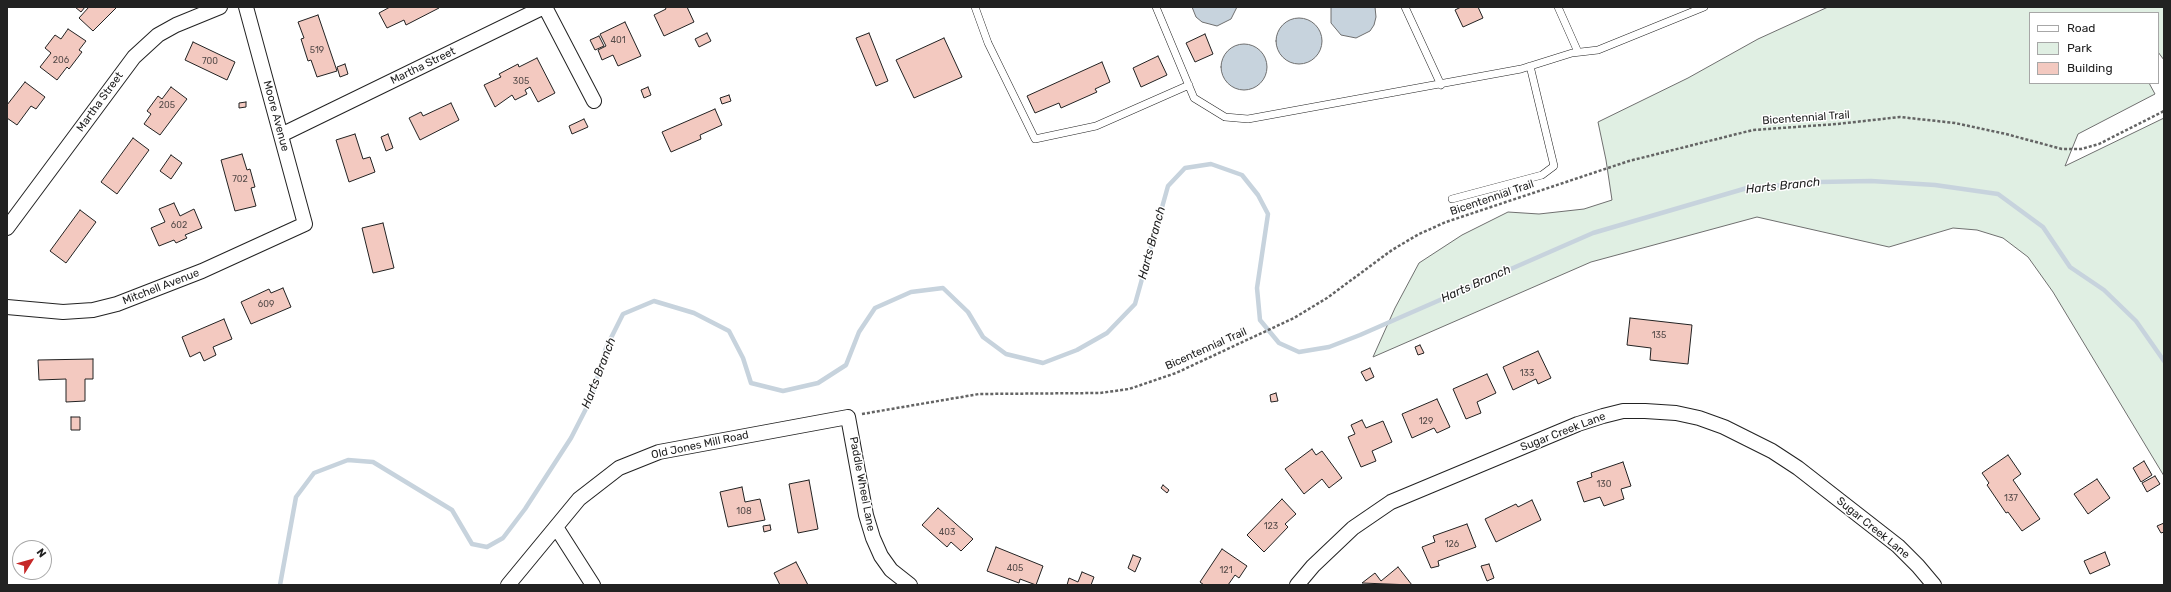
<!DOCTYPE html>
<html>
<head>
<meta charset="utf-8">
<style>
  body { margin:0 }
  #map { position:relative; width:2171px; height:592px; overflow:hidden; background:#fff; font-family:Rubik,sans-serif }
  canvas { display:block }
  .frame { position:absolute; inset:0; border:8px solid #222; pointer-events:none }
  .legend { position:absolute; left:2029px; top:12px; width:130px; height:72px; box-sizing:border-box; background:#fff; border:1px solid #a7a7a7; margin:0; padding:5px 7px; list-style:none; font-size:12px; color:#222 }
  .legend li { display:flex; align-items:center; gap:8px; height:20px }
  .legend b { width:20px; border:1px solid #a7a7a7 }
  .north { position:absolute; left:12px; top:540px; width:40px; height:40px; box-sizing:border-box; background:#fff; border:1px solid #a7a7a7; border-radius:50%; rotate:53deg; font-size:11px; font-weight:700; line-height:16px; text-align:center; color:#222 }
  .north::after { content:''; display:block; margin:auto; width:14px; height:18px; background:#c62828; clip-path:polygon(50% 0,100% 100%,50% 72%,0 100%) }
</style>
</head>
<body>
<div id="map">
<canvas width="2171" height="592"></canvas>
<div class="frame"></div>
<ul class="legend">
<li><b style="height:5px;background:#fff"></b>Road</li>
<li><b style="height:11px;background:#e0efe3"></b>Park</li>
<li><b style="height:11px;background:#f3c9c0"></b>Building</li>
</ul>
<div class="north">N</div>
</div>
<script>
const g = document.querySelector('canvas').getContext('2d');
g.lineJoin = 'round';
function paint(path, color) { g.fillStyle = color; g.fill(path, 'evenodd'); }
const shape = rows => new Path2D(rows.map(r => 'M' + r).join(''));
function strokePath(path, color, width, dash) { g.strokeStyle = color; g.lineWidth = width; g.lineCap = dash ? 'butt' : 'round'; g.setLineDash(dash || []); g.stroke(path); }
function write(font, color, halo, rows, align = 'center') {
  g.font = font + ' Rubik,sans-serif'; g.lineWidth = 3; g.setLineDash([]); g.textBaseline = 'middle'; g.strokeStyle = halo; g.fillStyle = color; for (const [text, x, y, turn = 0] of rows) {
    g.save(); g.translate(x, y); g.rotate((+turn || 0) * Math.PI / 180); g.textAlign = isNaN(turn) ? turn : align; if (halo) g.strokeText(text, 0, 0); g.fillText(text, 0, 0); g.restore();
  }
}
const green = shape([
  [1828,7,2164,7,2164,60,2158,52,2158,13,2030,13,2030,83,2149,83,2155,94,2078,134,2065,166,2164,118,2164,476,2053,292,2028,257,2003,238,1977,230,1953,228,1889,247,1757,217,1591,262,1373,357,1395,308,1419,263,1462,235,1508,212,1539,214,1584,209,1612,200,1606,160,1598,122,1688,78,1758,39,1828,7]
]);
paint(green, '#e0efe3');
strokePath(green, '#6f6f6f', 1);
const water = shape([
  [1192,7,1237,7,1231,19,1217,26,1202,22,1196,17,1192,7],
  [1331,7,1375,7,1376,17,1374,25,1370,31,1356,38,1341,35,1331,23,1331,7],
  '1276 41a23 23 0 1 1 46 0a23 23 0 1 1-46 0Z',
  '1221 67a23 23 0 1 1 46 0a23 23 0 1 1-46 0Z'
]);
paint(water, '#c7d3dd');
strokePath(water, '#6f6f6f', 1);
strokePath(shape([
  [280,585,296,497,314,473,348,460,373,462,452,510,472,544,487,547,503,538,525,509,571,438,591,399,606,348,623,314,654,301,694,313,729,331,743,358,751,383,783,391,818,383,846,365,859,332,875,308,911,292,943,288,968,312,983,337,1006,354,1043,363,1077,350,1107,333,1135,304,1168,186,1185,168,1211,164,1242,175,1258,195,1268,214,1257,288,1260,320,1279,343,1299,352,1329,347,1360,335,1593,233,1747,188,1819,182,1871,181,1935,185,1998,194,2043,227,2070,267,2104,290,2136,321,2164,361]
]), '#c7d3dd', 4.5);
const building = shape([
  [75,7,85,7,81,12,75,7],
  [89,7,117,7,93,31,79,18,89,7],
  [390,7,439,7,439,8,406,25,404,20,387,28,379,13,390,7],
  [665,7,687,7,694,22,664,36,654,15,666,9,665,7],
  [1461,7,1478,7,1483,18,1463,27,1455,10,1461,7],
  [318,15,337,71,317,77,311,60,308,61,301,39,304,38,298,22,318,15],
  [625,22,641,56,618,66,613,55,602,60,598,50,606,46,600,34,625,22],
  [68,29,86,41,79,50,82,52,69,69,67,67,57,80,40,67,51,53,45,48,55,35,61,39,68,29],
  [707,33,711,41,699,47,695,39,707,33],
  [869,33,888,81,876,86,856,38,869,33],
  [1205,34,1213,54,1195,62,1186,43,1205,34],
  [599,36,604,46,595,50,590,40,599,36],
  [944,38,962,77,914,98,896,60,944,38],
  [193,42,235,62,227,80,185,60,193,42],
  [1158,56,1167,75,1141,87,1133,68,1158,56],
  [537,58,555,93,538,102,530,87,525,90,527,94,515,100,512,95,495,107,484,85,501,77,499,74,518,64,519,67,537,58],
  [1102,62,1110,82,1095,89,1097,92,1061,108,1059,103,1035,113,1027,96,1102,62],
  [345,64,348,74,340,77,337,67,345,64],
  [25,82,45,97,36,109,31,106,17,125,7,118,7,105,25,82],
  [171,87,187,99,160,135,144,124,151,114,147,111,158,96,162,99,171,87],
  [648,87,651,95,644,98,641,90,648,87],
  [729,95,731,101,722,104,720,98,729,95],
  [246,102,246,107,239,108,239,103,246,102],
  [451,103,459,120,420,140,409,118,421,112,423,116,451,103],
  [715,109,722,125,700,135,701,139,671,152,662,132,715,109],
  [584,119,588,127,572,134,569,126,584,119],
  [355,134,363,159,370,157,375,172,349,182,336,140,355,134],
  [388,134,393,148,386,151,381,137,388,134],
  [133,138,149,150,117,194,101,182,133,138],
  [242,154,247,170,250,169,255,187,251,188,256,206,235,211,221,160,242,154],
  [171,155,182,163,171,179,160,171,171,155],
  [174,203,180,216,194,209,202,228,185,235,187,238,176,243,174,240,159,246,151,228,165,222,159,209,174,203],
  [80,210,96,222,66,263,50,251,80,210],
  [383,223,394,268,373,273,362,228,383,223],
  [283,288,291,307,251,324,241,302,269,289,271,293,283,288],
  [1630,318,1692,325,1688,364,1650,360,1651,348,1627,345,1630,318],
  [224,319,232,339,213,347,216,355,204,361,200,352,190,357,182,337,224,319],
  [1420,345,1424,353,1418,355,1415,347,1420,345],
  [1538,351,1551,378,1538,384,1536,379,1513,390,1503,367,1538,351],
  [93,359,93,379,85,379,85,401,66,402,66,379,39,380,38,360,93,359],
  [1370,368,1374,377,1366,381,1361,372,1370,368],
  [1487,374,1496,393,1477,402,1481,413,1466,419,1453,389,1487,374],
  [1276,393,1278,401,1271,402,1270,395,1276,393],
  [1437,399,1450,427,1437,433,1434,428,1412,438,1402,414,1437,399],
  [71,417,80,417,80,430,71,430,71,417],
  [1362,420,1366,428,1383,421,1392,442,1372,451,1376,461,1361,467,1348,437,1355,434,1351,425,1362,420],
  [1312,449,1316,455,1322,451,1342,478,1329,488,1322,479,1304,494,1285,469,1312,449],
  [2008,455,2021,474,2013,480,2040,519,2022,531,2008,512,2006,513,1987,485,1989,483,1982,473,2008,455],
  [2144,461,2152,475,2141,482,2133,468,2144,461],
  [1623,462,1631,486,1621,489,1624,499,1604,506,1600,497,1584,502,1577,482,1592,477,1591,473,1623,462],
  [2155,476,2160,484,2147,492,2142,483,2155,476],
  [2097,479,2110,498,2088,514,2074,494,2097,479],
  [809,480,818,529,798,533,789,484,809,480],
  [1163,485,1169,490,1167,493,1161,488,1163,485],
  [742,487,745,502,760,499,765,520,728,527,720,492,742,487],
  [1282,499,1296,514,1285,524,1288,527,1264,552,1247,535,1282,499],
  [1532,500,1541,520,1496,542,1485,519,1516,504,1518,507,1532,500],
  [938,508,973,539,961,551,951,542,947,547,922,525,938,508],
  [2164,523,2164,532,2161,533,2157,526,2164,523],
  [1467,524,1476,547,1438,561,1439,566,1431,568,1422,547,1435,542,1433,536,1467,524],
  [770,525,771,530,764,532,763,526,770,525],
  [996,547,1043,566,1036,585,1020,579,1019,583,987,571,996,547],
  [1222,549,1247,566,1239,578,1235,575,1228,585,1204,585,1200,582,1222,549],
  [2105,552,2110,565,2090,574,2084,561,2105,552],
  [1133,555,1141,558,1135,572,1128,568,1133,555],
  [796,562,808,585,780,585,774,573,796,562],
  [1489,564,1494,578,1487,581,1481,566,1489,564],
  [1398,567,1412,585,1362,583,1375,573,1381,581,1398,567],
  [1082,572,1094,577,1091,585,1067,585,1069,578,1078,582,1082,572]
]);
paint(building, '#f3c9c0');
strokePath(building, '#222', 1);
const lane = shape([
  [975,7,988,43,1035,139,1096,126,1189,85],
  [1156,7,1194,98,1225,117,1248,119,1521,69,1572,53,1598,50,1704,7],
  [1405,7,1441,85],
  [1558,7,1578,52],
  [1452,199,1542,175,1554,166,1530,66]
]);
const street = shape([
  [545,7,594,101],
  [281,135,544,7],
  [7,228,134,57,158,35,176,25,220,7],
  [7,307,63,312,93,310,117,304,202,271,305,224,246,7],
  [556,527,593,585],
  [508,585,579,499,619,468,659,452,848,417,866,515,873,538,881,556,891,570,910,585],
  [1297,585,1313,566,1353,528,1391,502,1578,424,1603,416,1623,411,1645,411,1676,413,1699,418,1724,427,1772,451,1798,468,1898,546,1918,566,1934,585]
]);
strokePath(lane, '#222', 8);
strokePath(street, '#222', 16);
strokePath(shape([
  [862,414,979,394,1100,393,1129,389,1176,373,1294,318,1327,298,1392,250,1419,234,1446,222,1629,161,1753,130,1837,124,1900,117,1955,123,2006,134,2062,149,2081,149,2099,144,2164,111]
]), '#646464', 2.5, [3, 2]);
strokePath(lane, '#fff', 7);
strokePath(street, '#fff', 14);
write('9px', '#564c4a', null, [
  ["401",618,40],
  ["519",317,50],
  ["206",61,60],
  ["700",210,61],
  ["305",521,81],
  ["205",167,105],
  ["702",240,179],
  ["602",179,225],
  ["609",266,304],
  ["135",1659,335],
  ["133",1527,373],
  ["129",1426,421],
  ["130",1604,484],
  ["137",2011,498],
  ["108",744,511],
  ["123",1271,526],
  ["403",947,532],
  ["126",1452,544],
  ["405",1015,568],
  ["121",1226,570]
]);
write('11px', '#222', '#fff', [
  ["Martha Street",423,66,-26],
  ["Martha Street",100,102,-54],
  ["Moore Avenue",276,116,75],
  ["Bicentennial Trail",1806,118,-4],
  ["Bicentennial Trail",1492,198,-19],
  ["Mitchell Avenue",161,287,-21],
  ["Bicentennial Trail",1206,349,-24],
  ["Sugar Creek Lane",1563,432,-21],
  ["Old Jones Mill Road",700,445,-12],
  ["Paddle Wheel Lane",862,484,79],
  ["Sugar Creek Lane",1873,528,39]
]);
write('italic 12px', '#222', '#fff', [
  ["Harts Branch",1783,186,-6],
  ["Harts Branch",1152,243,-75],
  ["Harts Branch",1476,284,-24],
  ["Harts Branch",599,373,-69]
]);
</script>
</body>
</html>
